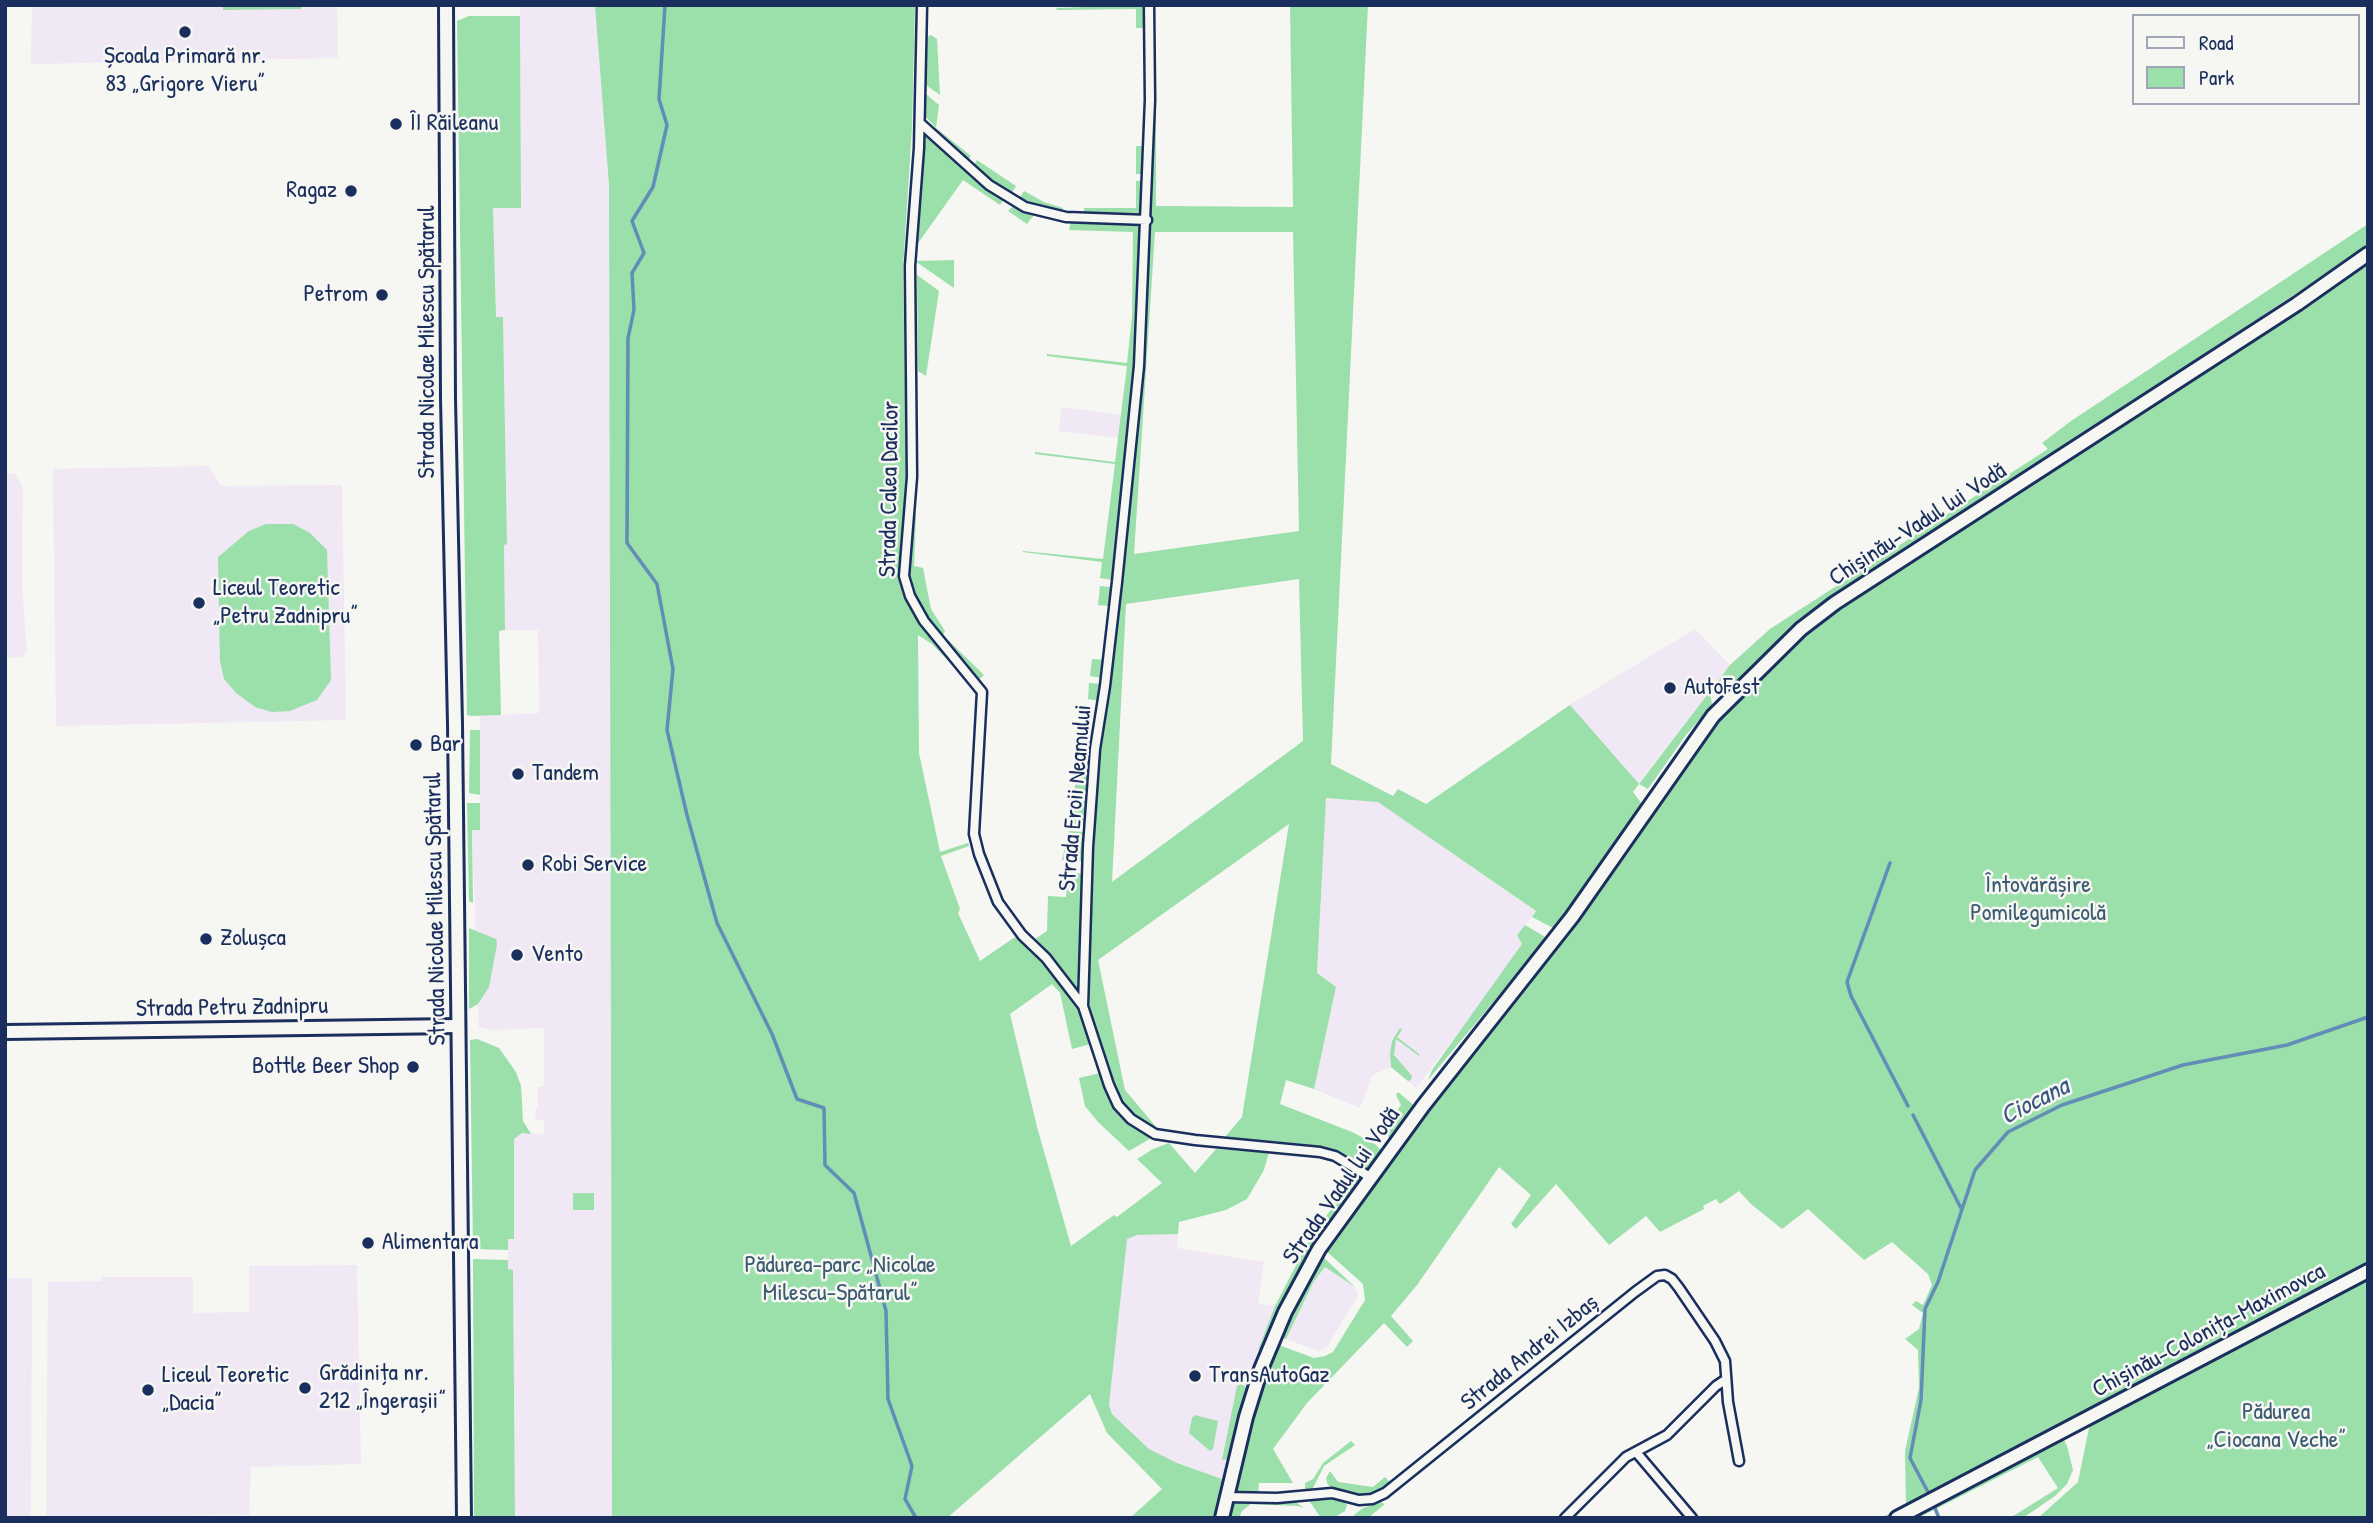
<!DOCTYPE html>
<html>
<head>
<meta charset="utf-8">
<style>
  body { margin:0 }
  #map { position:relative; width:2373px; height:1523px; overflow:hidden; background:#f6f6f2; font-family:"Patrick Hand",sans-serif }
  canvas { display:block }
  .frame { position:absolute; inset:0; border:7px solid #1b2f5e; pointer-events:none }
  .legend { position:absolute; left:2132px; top:14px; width:228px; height:91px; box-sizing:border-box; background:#f6f6f2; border:2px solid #9ea6b7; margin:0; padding:9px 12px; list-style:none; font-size:21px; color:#1b2f5e }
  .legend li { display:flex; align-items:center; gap:14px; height:35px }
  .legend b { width:35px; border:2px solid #9ea6b7 }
</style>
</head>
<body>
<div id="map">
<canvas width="2373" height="1523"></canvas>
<div class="frame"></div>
<ul class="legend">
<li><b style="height:9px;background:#f6f6f2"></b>Road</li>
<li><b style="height:19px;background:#9bdfab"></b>Park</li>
</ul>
</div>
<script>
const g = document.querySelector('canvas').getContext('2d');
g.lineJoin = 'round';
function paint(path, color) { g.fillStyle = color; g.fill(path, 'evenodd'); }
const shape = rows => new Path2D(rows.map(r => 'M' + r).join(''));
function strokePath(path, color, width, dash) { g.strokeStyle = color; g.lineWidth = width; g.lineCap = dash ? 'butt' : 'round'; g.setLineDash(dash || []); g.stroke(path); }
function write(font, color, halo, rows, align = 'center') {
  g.font = font + ' "Patrick Hand",sans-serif'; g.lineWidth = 5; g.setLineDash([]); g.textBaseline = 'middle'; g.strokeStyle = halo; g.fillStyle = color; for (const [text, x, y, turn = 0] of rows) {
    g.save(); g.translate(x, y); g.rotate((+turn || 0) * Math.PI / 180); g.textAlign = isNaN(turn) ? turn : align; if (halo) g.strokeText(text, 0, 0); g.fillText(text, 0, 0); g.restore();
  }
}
paint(shape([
  [32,5,337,5,338,58,31,64],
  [520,5,595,5,609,185,612,1518,515,1518,513,1270,508,1269,508,1239,513,1239,514,1138,522,1133,544,1134,544,1120,538,1120,535,1116,535,1109,538,1109,538,1087,544,1086,544,1033,543,1028,493,1030,479,1027,472,830,480,829,480,716,539,713,538,630,505,630,504,544,507,544,503,318,496,317,493,208,521,207],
  [1062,407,1121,415,1118,438,1059,431],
  [209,466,221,486,342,485,346,720,56,726,53,469],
  [5,473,15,474,23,487,22,584,27,653,22,657,5,658],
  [1695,629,1730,665,1557,888,1556,713],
  [1326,798,1378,801,1536,912,1517,935,1523,943,1500,978,1416,1088,1391,1067,1372,1075,1360,1108,1314,1089,1336,988,1317,973],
  [1178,1234,1177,1248,1264,1262,1258,1304,1275,1306,1258,1350,1222,1479,1177,1463,1149,1449,1112,1414,1109,1405,1127,1238,1137,1235],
  [357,1265,361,1464,251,1467,249,1515,46,1517,48,1282,101,1281,102,1277,193,1277,193,1313,249,1312,249,1266],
  [1325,1267,1355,1287,1358,1296,1326,1348,1319,1351,1286,1339,1314,1281],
  [5,1278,32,1278,31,1518,5,1518]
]), '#f0e8f4');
paint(shape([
  [223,5,301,5,301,9,223,10],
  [595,5,915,5,912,128,903,267,907,509,901,563,902,586,912,608,932,638,967,680,932,644,918,635,919,753,940,852,968,843,969,846,941,856,960,909,958,913,980,961,1015,937,1043,960,1072,997,1080,1010,1091,1044,1072,1049,1060,993,1052,984,1010,1014,1037,1127,1071,1246,1114,1215,1117,1217,1162,1183,1137,1159,1153,1149,1169,1143,1195,1173,1216,1149,1269,1152,1264,1170,1247,1199,1226,1210,1179,1222,1178,1234,1137,1235,1127,1239,1109,1405,1112,1414,1149,1449,1177,1463,1222,1479,1214,1518,1130,1518,1162,1489,1107,1433,1090,1394,947,1518,612,1518,609,185],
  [1136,5,1146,5,1146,28,1136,28,1136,9,1056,10,1057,8],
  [1290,5,1368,5,1331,764,1393,796,1398,789,1426,804,1570,705,1639,784,1710,691,1712,705,1686,735,1648,789,1639,784,1633,792,1642,804,1555,929,1532,917,1536,911,1378,802,1326,798,1317,973,1336,987,1314,1089,1286,1080,1280,1104,1352,1132,1375,1144,1383,1152,1370,1169,1334,1152,1304,1144,1225,1137,1242,1117,1289,824,1098,960,1125,1090,1157,1128,1125,1108,1120,1100,1090,1012,1089,992,1098,750,1107,707,1141,400,1156,92,1156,206,1293,207],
  [1155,232,1293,232,1299,531,1134,554],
  [1299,579,1303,741,1112,882,1126,604],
  [469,16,520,16,521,208,493,208,496,317,503,317,507,544,504,545,505,630,499,631,501,715,472,716,467,715,457,21],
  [931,35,937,39,940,95,926,85,925,43,927,37],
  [926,94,939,105,936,128,971,156,967,161,938,134,936,128,926,117],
  [925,133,967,173,1004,199,1000,205,963,180,916,246],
  [1136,146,1144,146,1143,174,1136,174],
  [977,160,1016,186,1010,196,973,167],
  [1136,181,1143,181,1143,216,1084,215,1084,208,1136,208],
  [1024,191,1044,202,1063,208,1062,213,1039,209,1018,200],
  [1014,205,1035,214,1027,224,1008,211],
  [1071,221,1142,226,1138,339,1112,580,1100,578,1102,562,1023,552,1023,551,1103,559,1115,464,1035,454,1035,452,1115,462,1127,366,1047,356,1047,354,1127,363,1132,316,1133,232,1069,230],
  [2368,224,2368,246,2049,456,1831,597,1795,624,1732,686,1716,684,1730,665,1770,629,2048,449,2042,443,2071,421],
  [954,260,954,288,915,261],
  [2368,263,2368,1266,2092,1411,1885,1518,1881,1518,1906,1504,1905,1451,1919,1388,1918,1350,1905,1339,1919,1329,1923,1313,1912,1305,1916,1301,1923,1305,1932,1285,1928,1274,1892,1242,1864,1260,1808,1209,1782,1229,1751,1204,1739,1191,1720,1204,1716,1199,1703,1206,1704,1209,1660,1232,1646,1216,1609,1245,1556,1184,1516,1229,1511,1224,1531,1195,1499,1167,1417,1285,1391,1316,1413,1341,1407,1347,1384,1323,1307,1403,1273,1449,1293,1483,1259,1483,1258,1493,1232,1491,1253,1412,1276,1344,1314,1358,1325,1356,1333,1352,1365,1300,1363,1284,1325,1250,1353,1210,1469,1059,1582,918,1721,720,1802,639,1835,613,2294,315],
  [917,275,939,291,926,376,918,371],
  [916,515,914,566,923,568,931,609,945,631,943,635,984,675,979,680,941,639,911,589,908,575,913,516],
  [266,524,293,524,310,533,327,550,331,680,317,700,290,711,272,712,255,707,236,693,224,679,220,661,218,557,249,531],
  [1100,586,1111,587,1109,606,1098,605],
  [1092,659,1104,660,1102,678,1090,676],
  [1089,683,1102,684,1099,701,1088,699],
  [470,730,480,730,480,795,469,793],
  [1078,766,1089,767,1087,794,1074,793],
  [1074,800,1086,801,1084,825,1070,824],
  [467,803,480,803,480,830,472,830,473,903,469,901],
  [1069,831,1084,832,1083,861,1062,860],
  [1068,872,1084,874,1080,994,1035,939,1047,931,1048,896,1066,897],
  [1525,925,1547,938,1428,1080,1432,1070,1522,944,1517,935],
  [469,928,496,939,497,944,489,987,478,1004,469,1009],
  [1400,1028,1402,1030,1397,1037,1419,1054,1419,1056,1396,1039,1394,1055,1412,1076,1411,1080,1408,1081,1391,1067,1390,1054,1392,1041],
  [477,1039,499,1048,516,1072,521,1086,523,1121,531,1134,522,1133,514,1139,514,1239,508,1239,508,1250,473,1249,470,1040],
  [1100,1073,1109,1098,1117,1111,1127,1121,1153,1137,1129,1151,1098,1122,1085,1106,1079,1078],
  [1398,1092,1416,1107,1391,1140,1383,1130,1401,1105,1396,1095],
  [1354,1176,1361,1181,1265,1347,1258,1350,1275,1306,1307,1244],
  [573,1193,594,1193,594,1210,573,1210],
  [1322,1256,1355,1287,1325,1267,1314,1281,1286,1339,1280,1337,1308,1278],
  [473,1259,508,1260,508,1269,513,1270,515,1518,474,1518],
  [2368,1277,2368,1518,2038,1518,2078,1482,2090,1423],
  [1241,1384,1247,1388,1227,1459,1222,1460,1237,1386],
  [1195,1415,1218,1421,1213,1449,1210,1451,1189,1433,1192,1418],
  [2060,1438,2064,1440,2067,1446,2073,1470,2067,1484,2055,1496,2023,1518,2010,1518,2058,1488,2038,1457,1918,1518,1908,1518],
  [1351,1441,1355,1445,1324,1466,1313,1488,1305,1493,1305,1483,1313,1479,1323,1463],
  [1330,1471,1338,1482,1373,1487,1385,1477,1391,1483,1375,1494,1362,1496,1331,1488,1327,1483,1326,1478],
  [1319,1496,1341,1497,1347,1505,1345,1511,1333,1518,1321,1518,1308,1499],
  [1232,1501,1297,1503,1304,1508,1298,1506,1251,1504,1242,1511,1239,1518,1228,1518],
  [1380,1502,1385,1504,1368,1518,1354,1518,1353,1516,1363,1508]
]), '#9bdfab');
strokePath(shape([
  [665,5,659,99,667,125,653,187,632,221,644,253,632,273,634,310,628,338,627,543,657,584,673,669,667,730,687,815,717,923,772,1034,797,1099,824,1108,825,1165,854,1193,886,1311,888,1399,912,1466,905,1499,916,1518],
  [1890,863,1847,982,1851,996,1908,1106],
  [1913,1115,1962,1210],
  [1929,1494,1910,1458,1921,1400,1925,1309,1938,1282,1975,1170,2008,1132,2062,1105,2183,1065,2287,1045,2368,1017],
  [1935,1508,1939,1518]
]), '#628db6', 3.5);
const street = shape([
  [922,5,919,148,910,266,912,477,904,576,910,596,924,621,982,692,974,834,979,854,998,902,1022,935,1046,958,1083,1006],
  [1149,5,1150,100,1139,366,1117,582,1105,686,1095,749,1088,847,1083,1006,1109,1085,1118,1105,1131,1119,1155,1134,1195,1140,1320,1152,1335,1156,1370,1177],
  [920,123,989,185,1025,207,1066,217,1147,220],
  [1636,1452,1692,1518],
  [1226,1497,1277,1498,1332,1493,1359,1500,1372,1499,1385,1493,1635,1292,1657,1276,1665,1275,1672,1279,1679,1288,1715,1341,1725,1361,1728,1402,1739,1461],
  [1565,1518,1626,1457,1667,1435,1716,1386,1725,1380]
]);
const secondary = shape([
  [5,1032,458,1026],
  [1222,1518,1246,1417,1261,1369,1285,1312,1319,1249,1423,1106,1572,917,1713,716,1801,629,1835,603,2297,304,2368,254],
  [1897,1518,2368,1271]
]);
const primary = shape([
  [446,5,448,399,455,724,464,1518]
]);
strokePath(street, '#1b2f5e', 13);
strokePath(secondary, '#1b2f5e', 18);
strokePath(primary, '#1b2f5e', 18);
strokePath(street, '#f6f6f2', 8);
strokePath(secondary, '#f6f6f2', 12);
strokePath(primary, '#f6f6f2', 12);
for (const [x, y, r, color] of [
  [185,32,7,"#1b2f5e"],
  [396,124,7,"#1b2f5e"],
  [351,191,7,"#1b2f5e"],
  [382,295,7,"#1b2f5e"],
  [199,603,7,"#1b2f5e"],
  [1670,688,7,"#1b2f5e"],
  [416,745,7,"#1b2f5e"],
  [518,774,7,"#1b2f5e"],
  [528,865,7,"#1b2f5e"],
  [206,939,7,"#1b2f5e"],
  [517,955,7,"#1b2f5e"],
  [413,1067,7,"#1b2f5e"],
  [368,1243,7,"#1b2f5e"],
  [1195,1376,7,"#1b2f5e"],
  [305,1388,7,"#1b2f5e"],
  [148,1390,7,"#1b2f5e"]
]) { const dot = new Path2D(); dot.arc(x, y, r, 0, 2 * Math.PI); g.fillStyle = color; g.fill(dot); strokePath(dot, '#f6f6f2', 2.5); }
write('24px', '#1b2f5e', '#f6f6f2', [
  ["Școala Primară nr.",185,57,"center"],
  ["83 „Grigore Vieru”",185,85,"center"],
  ["ÎI Răileanu",410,124],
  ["Ragaz",337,191,"right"],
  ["Petrom",368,295,"right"],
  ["Liceul Teoretic",213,589],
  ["„Petru Zadnipru”",213,617],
  ["AutoFest",1684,688],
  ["Bar",430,745],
  ["Tandem",532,774],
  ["Robi Service",542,865],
  ["Zolușca",220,939],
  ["Vento",531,955],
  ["Bottle Beer Shop",399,1067,"right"],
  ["Alimentara",382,1243],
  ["Grădinița nr.",319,1374],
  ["212 „Îngerașii”",319,1402],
  ["Liceul Teoretic",162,1376],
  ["„Dacia”",162,1404],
  ["TransAutoGaz",1209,1376]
], 'left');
write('24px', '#1b2f5e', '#f6f6f2', [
  ["Strada Nicolae Milescu Spătarul",428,342,-90],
  ["Strada Calea Dacilor",890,489,-89],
  ["Chișinău-Vadul lui Vodă",1918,525,-33],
  ["Strada Eroii Neamului",1076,798,-85],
  ["Strada Nicolae Milescu Spătarul",436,909,-91],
  ["Strada Petru Zadnipru",232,1008,-1],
  ["Strada Vadul lui Vodă",1342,1186,-55],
  ["Chișinău-Colonița-Maximovca",2209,1331,-28],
  ["Strada Andrei Izbaș",1530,1353,-39]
]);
write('24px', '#3b5b71', '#f6f6f2', [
  ["Întovărășire",2038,886],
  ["Pomilegumicolă",2038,914],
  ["Pădurea-parc „Nicolae",840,1266],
  ["Milescu-Spătarul”",840,1294],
  ["Pădurea",2276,1413],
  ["„Ciocana Veche”",2276,1441]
]);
write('italic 26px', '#395683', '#f6f6f2', [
  ["Ciocana",2035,1102,-27]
]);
</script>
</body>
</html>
